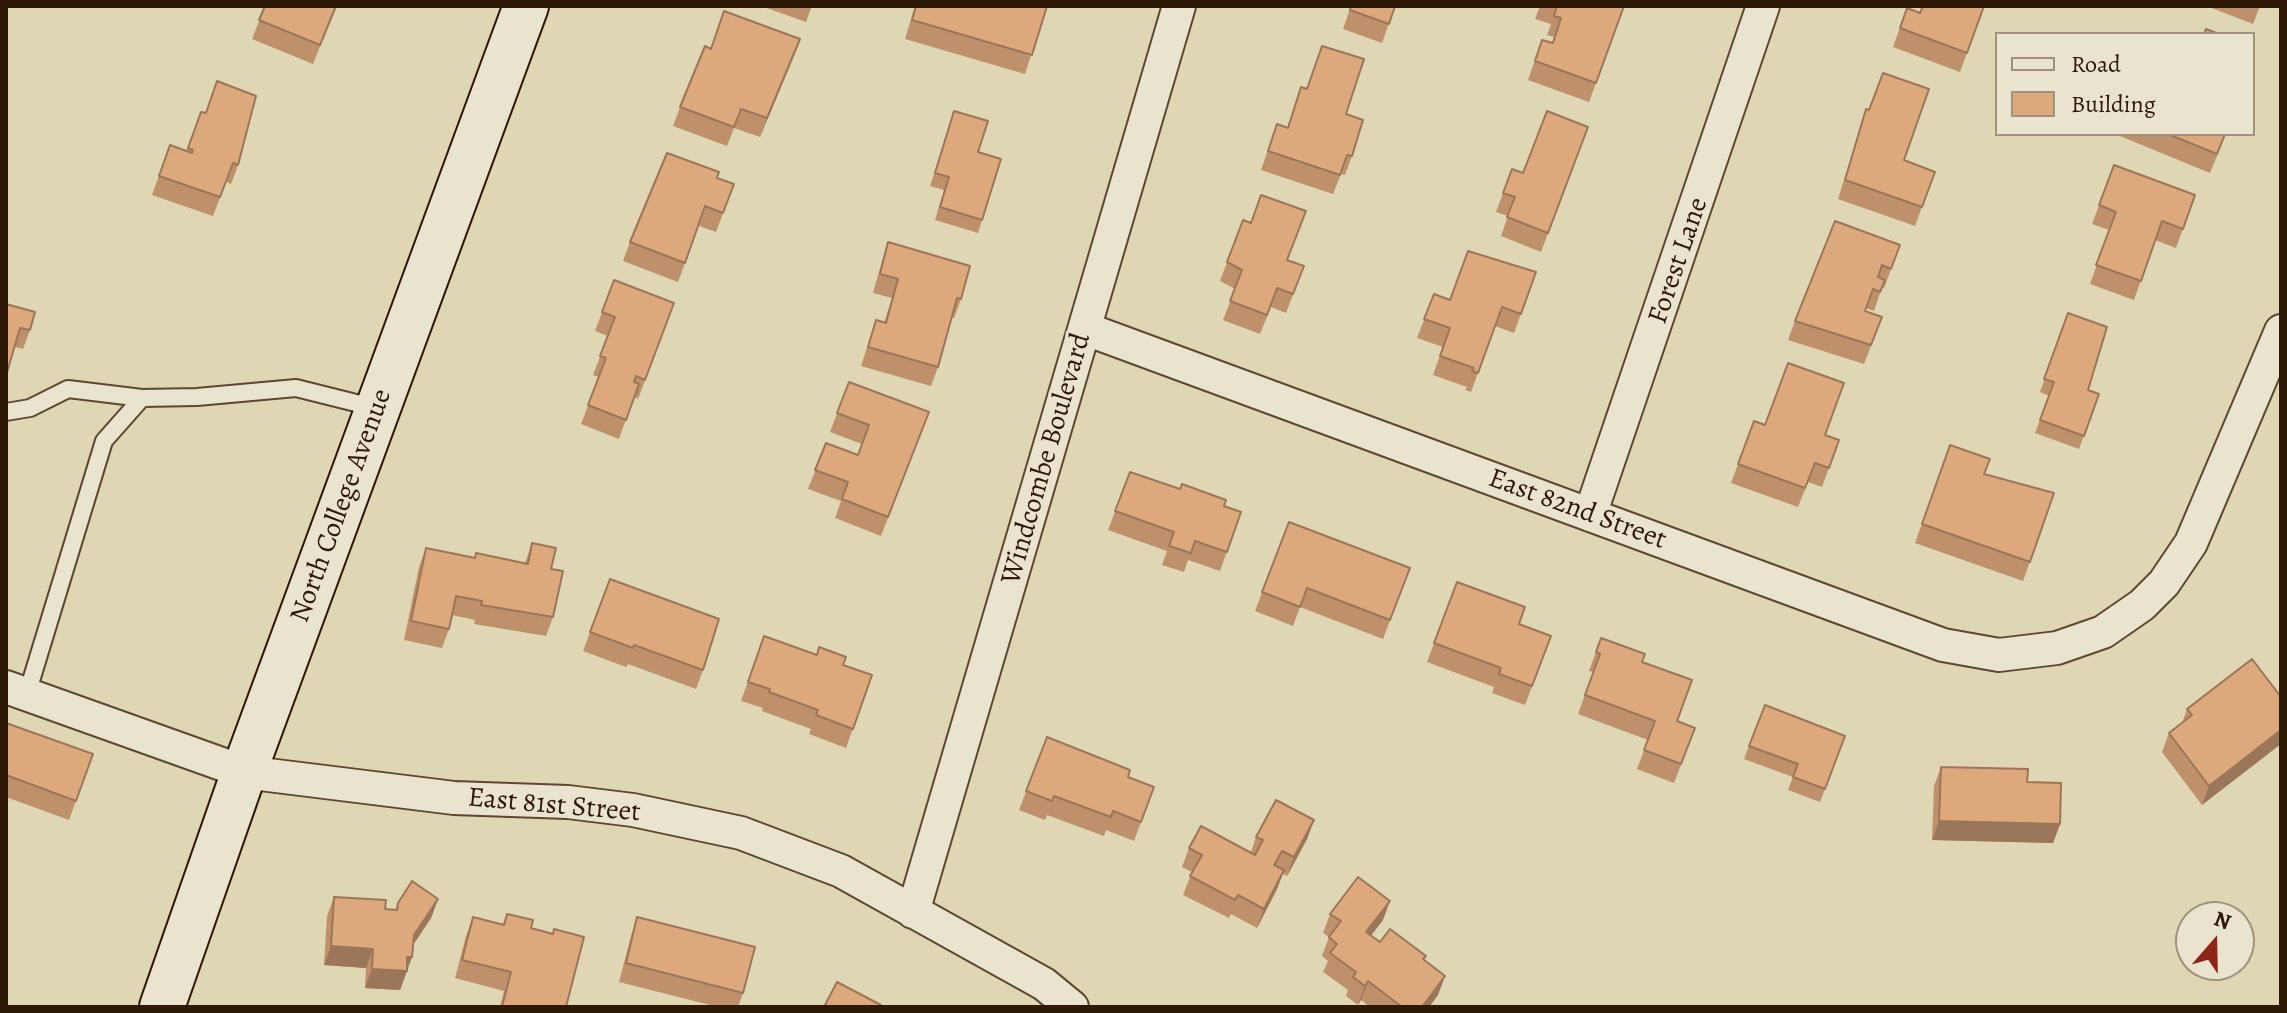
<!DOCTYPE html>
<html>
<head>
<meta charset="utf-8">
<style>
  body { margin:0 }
  #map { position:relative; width:2287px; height:1013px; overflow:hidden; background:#dfd6b4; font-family:Alegreya,serif }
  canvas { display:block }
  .frame { position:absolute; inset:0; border:8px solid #2e1806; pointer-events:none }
  .legend { position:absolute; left:1995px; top:32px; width:260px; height:104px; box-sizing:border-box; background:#eae4ce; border:2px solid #9f927e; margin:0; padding:10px 14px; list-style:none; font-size:24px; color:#2e1806 }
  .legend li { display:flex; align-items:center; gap:16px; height:40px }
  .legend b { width:40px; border:2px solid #9f927e }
  .north { position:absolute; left:2175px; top:901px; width:80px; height:80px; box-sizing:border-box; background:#eae4ce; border:2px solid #9f927e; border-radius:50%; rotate:20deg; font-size:22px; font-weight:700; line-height:32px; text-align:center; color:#2e1806 }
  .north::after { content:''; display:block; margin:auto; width:28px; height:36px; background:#8f2418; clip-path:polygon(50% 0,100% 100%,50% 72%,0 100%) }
</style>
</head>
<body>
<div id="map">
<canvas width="2287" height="1013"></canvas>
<div class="frame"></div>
<ul class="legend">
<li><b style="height:10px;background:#eae4ce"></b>Road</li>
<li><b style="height:22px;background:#dea87d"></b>Building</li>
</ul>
<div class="north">N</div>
</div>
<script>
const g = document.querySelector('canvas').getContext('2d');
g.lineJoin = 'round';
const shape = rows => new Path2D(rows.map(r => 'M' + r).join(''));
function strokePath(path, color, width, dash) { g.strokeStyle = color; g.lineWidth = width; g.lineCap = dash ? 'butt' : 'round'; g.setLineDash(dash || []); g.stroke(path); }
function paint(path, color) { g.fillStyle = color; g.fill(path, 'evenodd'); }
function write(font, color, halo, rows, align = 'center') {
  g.font = font + ' Alegreya,serif'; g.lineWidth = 6; g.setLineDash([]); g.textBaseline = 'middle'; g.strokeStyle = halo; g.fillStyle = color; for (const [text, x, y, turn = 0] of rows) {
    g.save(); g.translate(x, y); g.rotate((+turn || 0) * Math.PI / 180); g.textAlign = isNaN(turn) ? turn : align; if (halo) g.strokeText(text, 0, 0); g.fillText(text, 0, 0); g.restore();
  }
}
const service = shape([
  [6,412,30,408,68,389,142,398],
  [27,694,104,441,142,398,197,397,296,388,376,408]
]);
const minor = shape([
  [1086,329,1943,645,1999,655,2057,648,2103,632,2142,605,2164,583,2191,543,2281,331],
  [1590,515,1763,6],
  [6,687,244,772,454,798,568,802,633,810,741,833,841,871,1044,984,1072,1007],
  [913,912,1179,6]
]);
const secondary = shape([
  [162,1007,244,772,526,6]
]);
strokePath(service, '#5a4832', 20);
strokePath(minor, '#5a4832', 36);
strokePath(secondary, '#2e1806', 48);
strokePath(service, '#eae4ce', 16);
strokePath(minor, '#eae4ce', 32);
strokePath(secondary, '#eae4ce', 44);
paint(shape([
  [265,6,336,6,313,64,252,39],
  [761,6,812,6,806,22],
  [915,6,1047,6,1025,74,905,39],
  [1351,6,1395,6,1382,43,1343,29],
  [1540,6,1624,6,1589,102,1528,80,1542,40,1552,43,1554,37,1547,35,1551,24,1535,19],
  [1984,6,1960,72,1893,47,1907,8,1920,13],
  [2210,6,2260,6,2253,24,2209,7],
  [800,39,760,137,734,128,727,146,673,126,680,107,711,49],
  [1301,87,1346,114,1352,156,1345,175,1341,174,1333,194,1261,170,1277,124,1287,128],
  [1866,109,1904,160,1935,172,1915,226,1838,199],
  [954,111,978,152,982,220,978,233,935,220,944,190,930,186],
  [201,112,238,165,231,184,226,182,213,216,152,195,170,145,186,151],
  [1588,127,1541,252,1501,236,1508,216,1496,212,1503,193,1523,173],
  [2121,134,2226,134,2210,173,2120,136],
  [2114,165,2195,195,2176,248,2155,240,2134,300,2090,284,2109,230,2092,224],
  [734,184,716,232,699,226,678,282,623,261,630,242],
  [1243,220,1287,260,1304,266,1286,313,1271,307,1260,334,1223,320,1235,289,1220,281],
  [888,242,961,299,954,318,952,318,938,367,931,386,861,366,876,320,884,323,892,298,873,293,882,261],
  [1900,245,1884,288,1882,287,1874,311,1866,308,1865,311,1882,317,1864,364,1788,340,1795,321],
  [1536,272,1514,333,1495,326,1471,392,1465,390,1467,387,1433,375,1443,347,1417,338,1434,294,1450,300],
  [614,280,674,303,638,399,634,397,619,439,581,424,599,377,593,375,608,336,595,331],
  [6,304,30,330,23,349,15,347],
  [2068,313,2088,390,2099,394,2079,449,2035,433,2049,396,2040,392],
  [849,382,929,412,881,536,835,518,841,501,808,489,826,443,858,455,862,444,830,432],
  [1754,421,1765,425,1839,440,1822,487,1808,482,1798,507,1731,483],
  [1950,445,1984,474,2054,493,2023,581,1915,543],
  [1130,472,1241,512,1220,571,1188,560,1184,572,1162,565,1167,551,1108,530],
  [1289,522,1410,568,1383,639,1300,607,1293,626,1255,611],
  [532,543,551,569,553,617,546,636,474,624,475,620,452,615,449,629,442,648,404,640,419,567,426,548,474,558,476,553,525,563],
  [610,579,703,670,696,689,628,664,626,667,583,651],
  [1457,582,1519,624,1551,636,1525,705,1492,693,1494,687,1427,662],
  [764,636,872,675,846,748,809,734,811,729,762,711,763,708,741,701],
  [1601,638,1642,662,1677,721,1695,728,1674,783,1637,769,1648,740,1578,714,1593,672,1589,671],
  [2281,697,2202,805,2162,752,2169,733,2182,723,2187,709],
  [6,723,93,754,69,820,6,797],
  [1845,736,1820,802,1788,790,1793,777,1744,759,1749,746],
  [1047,737,1128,777,1154,787,1134,841,1106,830,1104,836,1047,815,1045,820,1019,810],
  [1941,767,2027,782,2060,824,2053,843,1932,840,1934,786],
  [1314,820,1307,839,1287,876,1283,874,1277,889,1257,928,1231,914,1229,918,1183,895,1192,872,1182,867,1189,848,1251,852,1256,837],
  [334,897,385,909,395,910,398,903,438,899,431,918,413,945,412,957,400,990,365,988,366,968,324,965,327,916],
  [507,914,531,928,566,1007,500,1007,504,991,455,978,466,936,473,917,503,924],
  [1330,914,1383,920,1371,935,1380,942,1424,960,1438,995,1429,1007,1370,1007,1361,1000,1358,1005,1346,996,1348,990,1323,972,1328,961,1322,956,1329,937,1323,933],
  [637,917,743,993,738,1007,718,1007,619,982,631,936]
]), '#bf906c');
paint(shape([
  [800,39,793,58,760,137,767,118],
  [2281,730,2281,744,2202,805,2209,786],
  [1314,820,1307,839,1287,876,1294,857],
  [1939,821,2060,824,2053,843,1932,840],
  [1284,870,1277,889,1257,928,1264,909],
  [438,899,431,918,407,954,414,935],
  [1390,901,1383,920,1359,951,1366,932],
  [331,946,373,949,366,968,324,965],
  [407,957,412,957,400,990,365,988,372,969],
  [1445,976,1438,995,1429,1007,1422,1007],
  [1368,981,1361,1000,1358,1005,1365,986]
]), '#9b7658');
const building = shape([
  [265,6,336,6,320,45,259,20,265,6],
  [916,6,1047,6,1032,55,912,20,916,6],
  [1351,6,1395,6,1389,24,1350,10,1351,6],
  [1557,6,1624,6,1596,83,1535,61,1542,40,1553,43,1561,18,1554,16,1557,6],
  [1923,6,1984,6,1967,53,1900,28,1907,8,1920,13,1923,6],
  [724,11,800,39,767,118,741,109,734,127,680,107,705,46,711,49,724,11],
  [2206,29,2219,34,2204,34,2206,29],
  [1322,46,1364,59,1346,114,1363,120,1352,156,1347,155,1340,175,1268,151,1277,124,1288,128,1301,87,1307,89,1322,46],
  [1883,73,1929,89,1904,160,1935,172,1922,207,1845,180,1866,109,1869,110,1883,73],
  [217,81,256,96,238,165,233,163,220,197,159,176,170,145,192,153,193,150,188,148,201,112,206,113,217,81],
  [954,111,988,121,978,152,1001,159,982,220,940,207,949,177,935,173,954,111],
  [1547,111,1588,127,1548,233,1507,217,1515,197,1503,193,1512,169,1523,173,1547,111],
  [2168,134,2225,134,2217,154,2168,134],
  [667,153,719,172,717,178,734,184,723,213,705,206,685,263,630,242,667,153],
  [2114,165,2195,195,2183,229,2162,221,2141,281,2096,265,2116,212,2099,205,2114,165],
  [1261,195,1306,211,1287,260,1304,266,1293,294,1277,288,1267,315,1230,301,1242,270,1227,262,1243,220,1251,223,1261,195],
  [1835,221,1900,245,1891,269,1882,265,1878,277,1885,280,1880,292,1873,289,1865,311,1882,317,1871,345,1795,321,1835,221],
  [888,242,970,266,961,299,957,298,938,367,868,347,876,320,886,323,898,279,880,274,888,242],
  [1468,251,1536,272,1521,314,1502,307,1478,373,1472,371,1474,368,1440,356,1450,328,1424,319,1434,294,1450,300,1468,251],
  [614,280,674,303,645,380,636,376,634,382,639,384,626,420,588,405,606,358,600,356,615,317,602,312,614,280],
  [6,304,35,312,30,330,20,328,6,376,6,304],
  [2068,313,2107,327,2088,390,2099,394,2084,436,2040,420,2054,382,2044,379,2068,313],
  [1788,363,1844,383,1825,435,1839,440,1829,468,1815,463,1805,488,1738,464,1754,421,1765,425,1788,363],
  [849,382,929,412,888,517,842,499,848,482,815,470,826,443,858,455,869,425,837,413,849,382],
  [1950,445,1990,459,1984,474,2054,493,2030,562,1922,524,1950,445],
  [1130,472,1180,489,1182,484,1226,500,1224,506,1241,512,1227,552,1195,541,1191,553,1169,546,1174,532,1115,511,1130,472],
  [1289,522,1410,568,1390,620,1307,588,1300,607,1262,592,1289,522],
  [532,543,556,548,551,569,563,571,553,617,481,605,482,601,456,596,449,629,411,621,426,548,475,558,476,553,528,564,532,543],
  [610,579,719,619,703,670,634,645,633,648,590,632,610,579],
  [1457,582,1525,607,1519,624,1551,636,1532,686,1499,674,1501,668,1434,643,1457,582],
  [764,636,817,655,819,647,846,657,843,665,872,675,853,729,816,715,818,710,769,692,770,689,748,682,764,636],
  [1601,638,1645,654,1642,662,1692,680,1677,721,1695,728,1681,764,1644,750,1655,721,1585,695,1600,654,1596,652,1601,638],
  [2252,659,2281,697,2281,730,2209,786,2169,733,2192,715,2187,709,2252,659],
  [1765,705,1845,736,1825,789,1793,777,1798,764,1749,746,1765,705],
  [6,723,93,754,76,801,6,775,6,723],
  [1047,737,1130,770,1128,777,1154,787,1141,822,1113,811,1111,817,1054,796,1052,801,1026,791,1047,737],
  [1941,767,2028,769,2027,782,2061,783,2060,824,1939,821,1941,767],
  [1276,800,1314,820,1294,857,1282,851,1274,865,1284,870,1264,909,1238,895,1235,900,1190,876,1202,855,1189,848,1201,826,1255,855,1263,840,1256,837,1276,800],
  [1358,877,1390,901,1366,932,1380,942,1390,929,1426,956,1423,959,1445,976,1422,1007,1402,1007,1368,981,1365,986,1353,977,1356,972,1330,953,1337,944,1329,937,1341,921,1330,914,1358,877],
  [412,881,438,899,414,935,412,957,407,957,407,971,372,969,373,949,331,946,334,897,386,900,385,909,397,910,398,903,412,881],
  [507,914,533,920,531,928,553,934,554,929,584,937,566,1007,502,1007,511,972,462,960,473,917,504,925,507,914],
  [637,917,755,947,743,993,626,963,637,917],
  [837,982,881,1005,880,1007,824,1007,837,982]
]);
paint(building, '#dea87d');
strokePath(building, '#9b7658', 2);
write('28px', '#2e1806', '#eae4ce', [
  ["Forest Lane",1679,261,-71],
  ["Windcombe Boulevard",1047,459,-74],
  ["North College Avenue",342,506,-70],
  ["East 82nd Street",1577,510,20],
  ["East 81st Street",554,806,5]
]);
</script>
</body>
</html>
